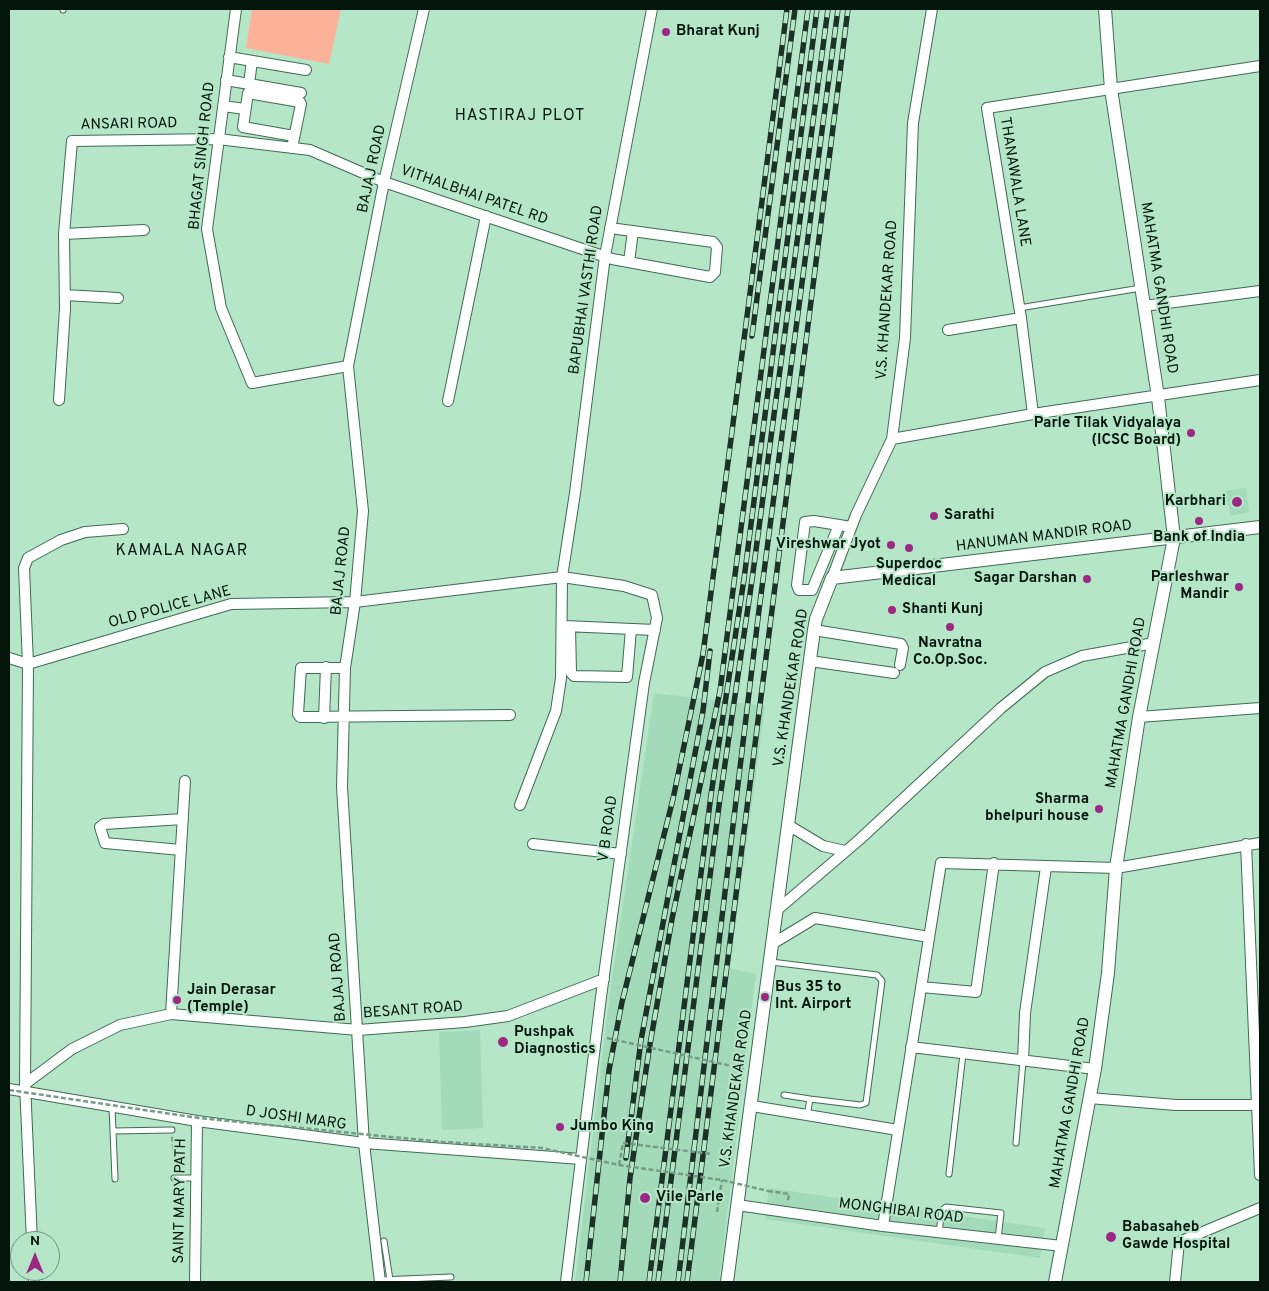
<!DOCTYPE html>
<html>
<head>
<meta charset="utf-8">
<style>
  body { margin:0 }
  #map { position:relative; width:1269px; height:1291px; overflow:hidden; background:#b5e6c8; font-family:Overpass,sans-serif }
  canvas { display:block }
  .frame { position:absolute; inset:0; border:10px solid #04160c; pointer-events:none }
  .north { position:absolute; left:10px; top:1231px; width:50px; height:50px; box-sizing:border-box; background:#b5e6c8; border:1px solid #6e937d; border-radius:50%; rotate:0deg; font-size:14px; font-weight:700; line-height:20px; text-align:center; color:#04160c }
  .north::after { content:''; display:block; margin:auto; width:18px; height:22px; background:#9c2883; clip-path:polygon(50% 0,100% 100%,50% 72%,0 100%) }
</style>
</head>
<body>
<div id="map">
<canvas width="1269" height="1291"></canvas>
<div class="frame"></div>
<div class="north">N</div>
</div>
<script>
const g = document.querySelector('canvas').getContext('2d');
g.lineJoin = 'round';
function paint(path, color) { g.fillStyle = color; g.fill(path, 'evenodd'); }
const shape = rows => new Path2D(rows.map(r => 'M' + r).join(''));
function strokePath(path, color, width, dash) { g.strokeStyle = color; g.lineWidth = width; g.lineCap = dash ? 'butt' : 'round'; g.setLineDash(dash || []); g.stroke(path); }
function write(font, color, halo, rows, align = 'center') {
  g.font = font + ' Overpass,sans-serif'; g.lineWidth = 4; g.setLineDash([]); g.textBaseline = 'middle'; g.strokeStyle = halo; g.fillStyle = color; for (const [text, x, y, turn = 0] of rows) {
    g.save(); g.translate(x, y); g.rotate((+turn || 0) * Math.PI / 180); g.textAlign = isNaN(turn) ? turn : align; if (halo) g.strokeText(text, 0, 0); g.fillText(text, 0, 0); g.restore();
  }
}
paint(shape([
  [1246,488,1249,512,1231,516,1225,491],
  [654,693,765,706,730,968,756,974,719,1282,575,1282,610,992],
  [480,1030,483,1128,442,1130,439,1032],
  [769,1188,1045,1228,1040,1258,765,1219]
]), '#a3dbba');
paint(shape([
  [252,9,341,9,329,64,246,48]
]), '#fcb199');
const service = shape([
  [63,9,63,10],
  [1019,308,1141,288],
  [771,962,877,975,882,981,866,1103,860,1105,810,1099],
  [784,1095,810,1099,807,1116],
  [112,1107,115,1179],
  [113,1131,172,1130],
  [1016,1143,1023,1061],
  [949,1174,963,1054],
  [174,1178,197,1178],
  [939,1232,942,1210,946,1207,1001,1213,998,1239],
  [384,1241,390,1280],
  [380,1280,451,1277]
]);
const minor = shape([
  [236,9,207,229,221,308,252,383,348,366],
  [229,57,306,70],
  [226,80,301,93],
  [249,84,252,61],
  [223,106,245,109],
  [292,148,301,104,300,102,248,93,243,127,294,136],
  [64,234,144,230],
  [629,262,633,231],
  [65,295,118,298],
  [1144,306,1260,291],
  [948,330,1021,318],
  [59,400,65,309,64,234,72,141,218,139,310,150,384,182,612,259,710,277,715,272,717,247,713,242,610,228],
  [448,401,486,216],
  [1033,414,1021,318,987,108,1260,66],
  [892,439,1033,414,1260,380],
  [839,525,812,590,799,590,797,585,805,522,814,521,839,525,851,527],
  [832,578,856,515,892,439,905,338,913,123,932,9],
  [565,626,655,630],
  [570,627,571,673,574,676,627,677,631,629],
  [814,630,901,644,903,648,900,665],
  [9,658,28,664],
  [810,661,894,673],
  [28,664,231,604,355,602,562,577,624,586,652,595,657,618,644,683,601,997,566,1282],
  [345,668,301,668,298,714,300,717,510,715],
  [1139,717,1260,708],
  [324,718,326,667],
  [520,805,556,711,561,678,562,577,575,493,605,256,652,9],
  [788,825,823,846,845,851],
  [533,844,621,854],
  [1246,844,1260,1175],
  [181,850,105,843,100,827,104,824,183,819],
  [777,910,859,840,1001,708,1045,672,1082,656,1154,643],
  [772,944,815,918,929,937],
  [921,987,976,992,994,863],
  [171,1014,185,781],
  [911,1047,1095,1069],
  [1023,1061,1025,1013,1046,867],
  [25,1084,72,1049,120,1025,171,1014,358,1030,465,1022,508,1016,604,979],
  [9,1089,197,1121,364,1143,581,1159],
  [1089,1098,1176,1105,1257,1105],
  [752,1106,898,1130],
  [737,1205,883,1226,1062,1246],
  [883,1226,941,863,1116,868,1260,843],
  [32,1241,25,1084,28,664,24,568,28,558,61,540,85,532,123,529],
  [34,1271,34,1282],
  [195,1282,197,1121],
  [380,1282,364,1143,342,787,345,668,355,602,363,511,348,366,384,182,424,9],
  [1175,1282,1179,1242,1260,1208]
]);
const tertiary = shape([
  [727,1282,814,630,816,619,832,578,1260,527],
  [1055,1282,1095,1069,1108,973,1116,868,1139,717,1174,538,1158,397,1111,89,1105,9]
]);
strokePath(service, '#3e6b52', 7);
strokePath(minor, '#3e6b52', 12);
strokePath(tertiary, '#3e6b52', 14);
strokePath(shape([
  [172,1137,176,1171],
  [768,1191,789,1194,788,1201],
  [717,1212,722,1180]
]), '#769c86', 2.5, [5, 2.5]);
strokePath(service, '#fff', 5);
strokePath(minor, '#fff', 10);
strokePath(tertiary, '#fff', 12);
const rail = shape([
  [752,336,795,9],
  [626,1158,641,1040,703,711,710,651],
  [586,1282,609,1070,622,1002,673,799,703,654,787,9],
  [620,1282,630,1178,649,1050,672,919,720,691,808,9],
  [649,1282,711,795,744,579,817,9],
  [658,1282,720,798,752,580,828,9],
  [678,1282,759,610,838,9],
  [687,1282,848,9]
]);
strokePath(rail, '#1c3226', 5.5);
strokePath(rail, '#b5e6c8', 4, [11]);
strokePath(shape([
  [607,1038,745,1069],
  [9,1090,199,1118,443,1142,542,1148,619,1165,722,1180,768,1191],
  [619,1165,623,1143,712,1154]
]), '#769c86', 2.5, [5, 2.5]);
for (const [x, y, r, color] of [
  [666,32,5,"#9c2883"],
  [1191,433,5,"#9c2883"],
  [1237,502,6,"#9c2883"],
  [934,516,5,"#9c2883"],
  [1199,521,5,"#9c2883"],
  [891,545,5,"#9c2883"],
  [909,548,5,"#9c2883"],
  [1087,579,5,"#9c2883"],
  [1239,587,5,"#9c2883"],
  [892,610,5,"#9c2883"],
  [950,627,5,"#9c2883"],
  [1099,809,5,"#9c2883"],
  [765,997,5,"#9c2883"],
  [177,1000,5,"#9c2883"],
  [503,1042,6,"#9c2883"],
  [560,1127,5,"#9c2883"],
  [645,1198,6,"#9c2883"],
  [1111,1237,6,"#9c2883"]
]) { const dot = new Path2D(); dot.arc(x, y, r, 0, 2 * Math.PI); g.fillStyle = color; g.fill(dot); strokePath(dot, '#b5e6c8', 2); }
write('bold 15px', '#04160c', '#b5e6c8', [
  ["Bharat Kunj",676,32],
  ["Parle Tilak Vidyalaya",1181,424,"right"],
  ["(ICSC Board)",1181,441,"right"],
  ["Karbhari",1226,502,"right"],
  ["Sarathi",944,516],
  ["Bank of India",1199,538,"center"],
  ["Vireshwar Jyot",881,545,"right"],
  ["Superdoc",909,565,"center"],
  ["Medical",909,582,"center"],
  ["Parleshwar",1229,578,"right"],
  ["Mandir",1229,595,"right"],
  ["Sagar Darshan",1077,579,"right"],
  ["Shanti Kunj",902,610],
  ["Navratna",950,644,"center"],
  ["Co.Op.Soc.",950,661,"center"],
  ["Sharma",1089,800,"right"],
  ["bhelpuri house",1089,817,"right"],
  ["Bus 35 to",775,988],
  ["Int. Airport",775,1005],
  ["Jain Derasar",187,991],
  ["(Temple)",187,1008],
  ["Pushpak",514,1033],
  ["Diagnostics",514,1050],
  ["Jumbo King",570,1127],
  ["Vile Parle",656,1198],
  ["Babasaheb",1122,1228],
  ["Gawde Hospital",1122,1245]
], 'left');
write('15px', '#04160c', '#b5e6c8', [
  ["ANSARI ROAD",129,125,-1],
  ["BHAGAT SINGH ROAD",203,156,-84],
  ["BAJAJ ROAD",373,169,-78],
  ["THANAWALA LANE",1014,182,81],
  ["VITHALBHAI PATEL RD",474,196,19],
  ["MAHATMA GANDHI ROAD",1158,288,81],
  ["BAPUBHAI VASTHI ROAD",587,290,-82],
  ["V.S. KHANDEKAR ROAD",888,300,-86],
  ["HANUMAN MANDIR ROAD",1044,537,-7],
  ["BAJAJ ROAD",342,571,-84],
  ["OLD POLICE LANE",170,608,-15],
  ["V.S. KHANDEKAR ROAD",792,688,-81],
  ["MAHATMA GANDHI ROAD",1127,703,-80],
  ["V B ROAD",609,829,-82],
  ["BAJAJ ROAD",339,977,-94],
  ["BESANT ROAD",413,1011,-4],
  ["V.S. KHANDEKAR ROAD",737,1089,-82],
  ["MAHATMA GANDHI ROAD",1071,1103,-80],
  ["D JOSHI MARG",296,1119,8],
  ["SAINT MARY PATH",181,1201,-89],
  ["MONGHIBAI ROAD",901,1212,7]
]);
g.letterSpacing = '1px';
write('16px', '#04160c', '#b5e6c8', [
  ["HASTIRAJ PLOT",520,117],
  ["KAMALA NAGAR",182,552]
]);
g.letterSpacing = '0px';
</script>
</body>
</html>
